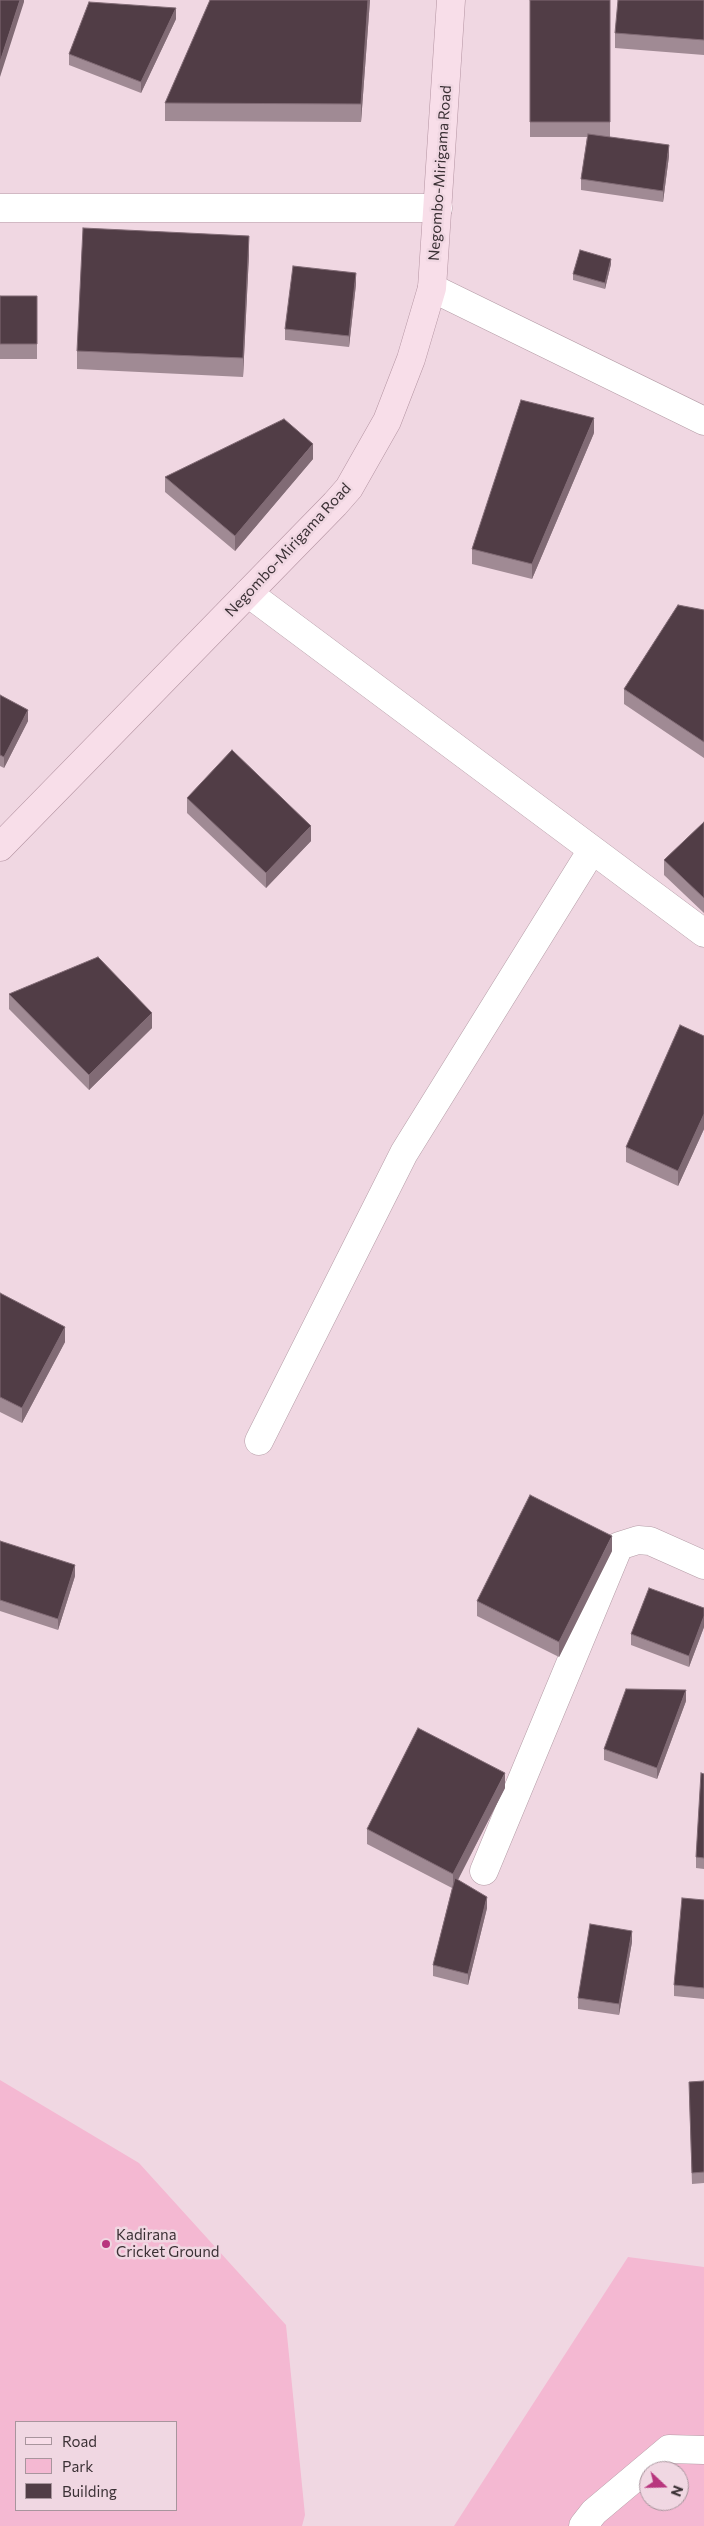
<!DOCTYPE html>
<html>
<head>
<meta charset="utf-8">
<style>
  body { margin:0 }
  #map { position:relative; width:704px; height:2526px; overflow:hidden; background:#f0d7e2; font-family:Commissioner,sans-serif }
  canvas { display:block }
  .legend { position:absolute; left:15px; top:2421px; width:162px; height:90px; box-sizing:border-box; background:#f0d7e2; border:1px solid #a8959d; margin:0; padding:6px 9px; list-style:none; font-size:15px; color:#3b3135 }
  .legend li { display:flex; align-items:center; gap:10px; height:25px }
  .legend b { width:25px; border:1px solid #a8959d }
  .north { position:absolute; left:639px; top:2461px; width:50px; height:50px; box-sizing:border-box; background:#f0d7e2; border:1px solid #a8959d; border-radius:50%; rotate:111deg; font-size:14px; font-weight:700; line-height:20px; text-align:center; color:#3b3135 }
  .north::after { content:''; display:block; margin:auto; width:18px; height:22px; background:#b8367e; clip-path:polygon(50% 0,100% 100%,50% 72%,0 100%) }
</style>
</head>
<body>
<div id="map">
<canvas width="704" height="2526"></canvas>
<ul class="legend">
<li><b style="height:6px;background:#f8dee9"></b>Road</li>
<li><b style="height:14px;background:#f4b8d2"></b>Park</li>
<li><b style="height:14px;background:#513d46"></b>Building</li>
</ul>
<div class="north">N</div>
</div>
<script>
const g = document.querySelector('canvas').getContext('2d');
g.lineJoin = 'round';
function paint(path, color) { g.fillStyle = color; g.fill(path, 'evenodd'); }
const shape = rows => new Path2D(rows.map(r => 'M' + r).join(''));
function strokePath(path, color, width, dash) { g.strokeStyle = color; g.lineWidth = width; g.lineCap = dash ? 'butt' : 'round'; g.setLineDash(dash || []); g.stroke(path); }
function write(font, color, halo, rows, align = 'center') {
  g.font = font + ' Commissioner,sans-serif'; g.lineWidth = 5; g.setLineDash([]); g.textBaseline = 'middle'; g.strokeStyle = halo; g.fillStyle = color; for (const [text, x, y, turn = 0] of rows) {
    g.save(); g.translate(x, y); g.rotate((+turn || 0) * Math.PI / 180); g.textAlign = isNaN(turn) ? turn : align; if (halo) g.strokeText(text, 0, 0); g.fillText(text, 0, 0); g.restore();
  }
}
paint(shape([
  [0,2080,139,2163,286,2325,305,2515,302,2526,0,2526],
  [16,2422,176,2422,176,2510,16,2510],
  [628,2257,704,2267,704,2526,454,2526],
  [649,2471,679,2471,679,2501,649,2501]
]), '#f4b8d2');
const street = shape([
  [0,208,438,208],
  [432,288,704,421],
  [248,593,704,933],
  [259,1441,404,1153,592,850],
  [484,1871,619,1546,638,1540,650,1541,704,1565],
  [583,2526,594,2512,669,2449,704,2450]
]);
const primary = shape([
  [0,847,335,504,349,488,387,421,411,359,432,288,451,0]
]);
strokePath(street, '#b49ca6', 29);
strokePath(primary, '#b393a1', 29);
strokePath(street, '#fff', 28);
strokePath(primary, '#f8dee9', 28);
paint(shape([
  [370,0,361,122,165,121,165,103],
  [530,0,610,0,610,137,669,156,663,202,581,190,581,179,587,137,530,137],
  [704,0,704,55,615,48,615,33],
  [176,19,141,93,69,65,69,54],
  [249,254,243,377,77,369,77,351],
  [611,264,605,289,573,280,573,274],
  [356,284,349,347,285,340,285,329],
  [0,296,37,296,37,359,0,359],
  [594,433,532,579,472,564,472,549],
  [313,459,235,551,165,492,165,477],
  [704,610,704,758,624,704,624,689],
  [0,695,28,721,4,768,0,766],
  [187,798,311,841,266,888,187,813],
  [704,822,704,913,664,875,664,860],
  [9,994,152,1028,89,1090,9,1009],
  [704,1036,704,1129,678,1186,626,1162,626,1147],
  [0,1293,65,1342,22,1423,0,1412],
  [0,1541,75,1576,58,1630,0,1611],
  [612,1551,559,1657,477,1616,477,1601],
  [704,1608,704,1627,689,1667,631,1645,631,1634],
  [686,1701,657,1779,604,1760,604,1749],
  [704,1774,704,1869,696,1868,696,1857],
  [505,1788,458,1880,487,1908,468,1985,433,1976,433,1965,452,1888,367,1844,367,1829],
  [704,1900,704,1999,674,1996,674,1985],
  [632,1942,619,2015,578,2009,578,1998],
  [704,2081,704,2183,692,2184,689,2093]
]), '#a08a94');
paint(shape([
  [20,0,24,0,24,2,0,77,0,62],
  [368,0,370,0,361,122,361,104],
  [176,8,176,19,141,93,141,82],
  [669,145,669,156,663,202,663,191],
  [249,236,249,254,243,377,243,358],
  [611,259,611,264,605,289,605,283],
  [356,273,356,284,349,347,349,336],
  [594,418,594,433,532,579,532,564],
  [313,444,313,459,235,551,235,536],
  [28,710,28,721,4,768,4,757],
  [311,826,311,841,266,888,266,873],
  [152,1013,152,1028,89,1090,89,1075],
  [704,1114,704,1129,678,1186,678,1171],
  [65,1327,65,1342,22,1423,22,1408],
  [612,1536,612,1551,559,1657,559,1642],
  [75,1565,75,1576,58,1630,58,1619],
  [704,1616,704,1627,689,1667,689,1656],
  [686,1690,686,1701,657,1779,657,1768],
  [505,1773,505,1788,453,1889,453,1874],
  [487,1897,487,1908,468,1985,468,1974],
  [632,1931,632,1942,619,2015,619,2004]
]), '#816b75');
const building = shape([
  [0,0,20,0,0,62,0,0],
  [210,0,368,0,361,104,165,103,210,0],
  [530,0,610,0,610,122,530,122,530,0],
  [618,0,704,0,704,40,615,33,618,0],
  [89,2,176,8,141,82,69,54,89,2],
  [588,134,669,145,663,191,581,179,588,134],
  [83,228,249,236,243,358,77,351,83,228],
  [580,250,611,259,605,283,573,274,580,250],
  [293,266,356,273,349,336,285,329,293,266],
  [0,296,37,296,37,344,0,344,0,296],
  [521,400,594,418,532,564,472,549,521,400],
  [284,419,313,444,235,536,165,477,284,419],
  [678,605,704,610,704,742,624,689,678,605],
  [0,695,28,710,4,757,0,755,0,695],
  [232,750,311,826,266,873,187,798,232,750],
  [704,822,704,898,664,860,704,822],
  [98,957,152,1013,89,1075,9,994,98,957],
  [680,1025,704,1036,704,1114,678,1171,626,1147,680,1025],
  [0,1293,65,1327,22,1408,0,1397,0,1293],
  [530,1495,612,1536,559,1642,477,1601,530,1495],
  [0,1541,75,1565,58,1619,0,1600,0,1541],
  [649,1588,704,1608,704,1616,689,1656,631,1634,649,1588],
  [626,1689,686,1690,657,1768,604,1749,626,1689],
  [418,1728,505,1773,453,1874,367,1829,418,1728],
  [701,1773,704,1774,704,1858,696,1857,701,1773],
  [455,1878,487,1897,468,1974,433,1965,455,1878],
  [682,1898,704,1900,704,1988,674,1985,682,1898],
  [590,1924,632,1931,619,2004,578,1998,590,1924],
  [704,2081,704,2172,692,2173,689,2082,704,2081]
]);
paint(building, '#513d46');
strokePath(building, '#816b75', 1);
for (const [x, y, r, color] of [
  [106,2244,5,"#b8367e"]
]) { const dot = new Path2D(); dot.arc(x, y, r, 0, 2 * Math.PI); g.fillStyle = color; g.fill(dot); strokePath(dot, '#f0d7e2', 2); }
write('15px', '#3b3135', '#f0d7e2', [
  ["Negombo-Mirigama Road",440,173,-86],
  ["Negombo-Mirigama Road",288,550,-47]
]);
write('15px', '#3b3135', '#f0d7e2', [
  ["Kadirana",116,2235],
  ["Cricket Ground",116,2252]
], 'left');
</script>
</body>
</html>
